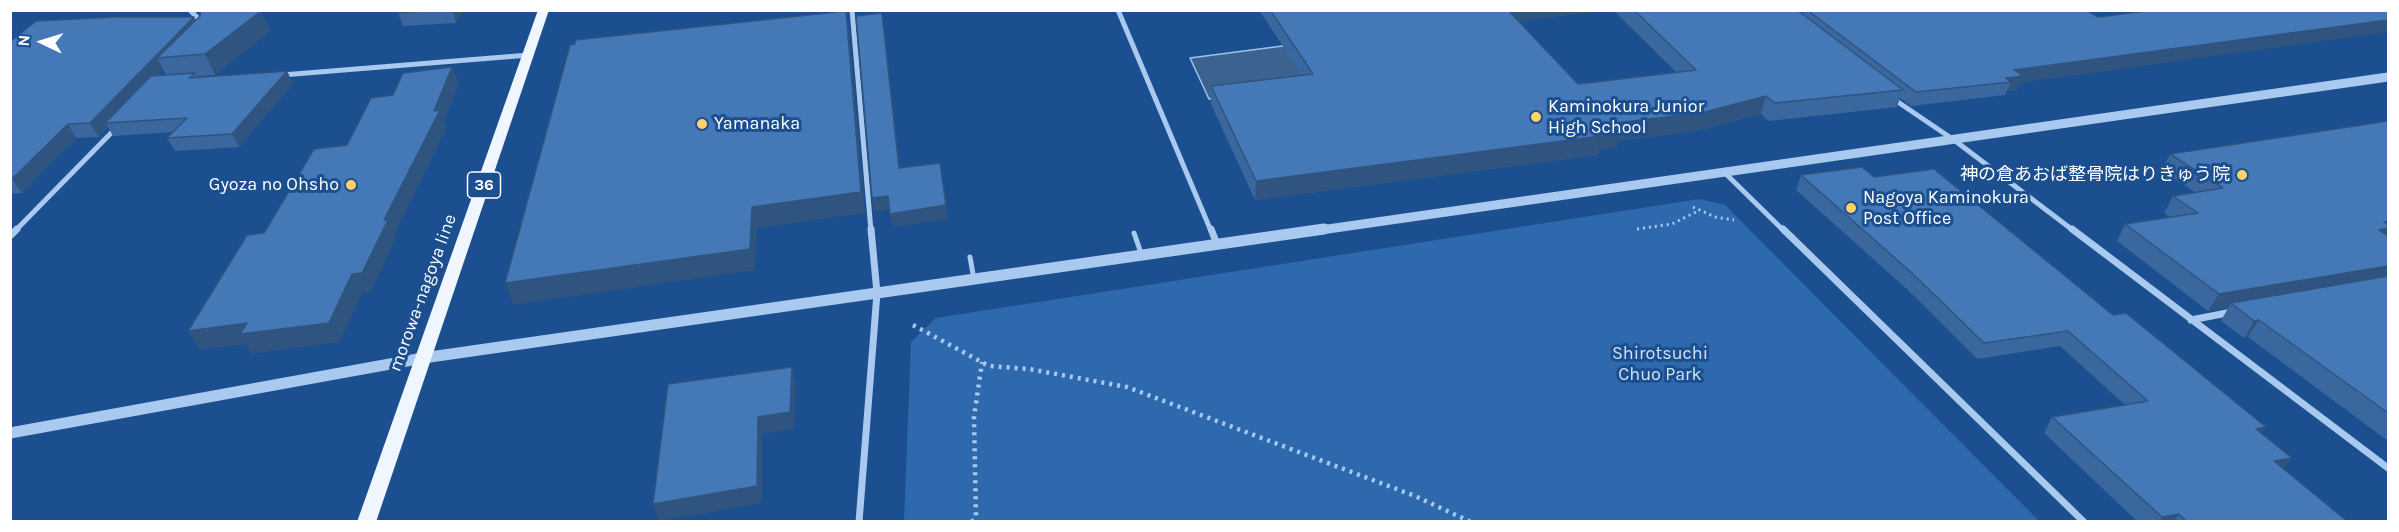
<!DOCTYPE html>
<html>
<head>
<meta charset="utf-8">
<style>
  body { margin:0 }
  #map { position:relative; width:2399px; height:532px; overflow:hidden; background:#1b4f8f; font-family:Karla,sans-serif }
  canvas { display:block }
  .frame { position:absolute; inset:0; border:12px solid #fff; pointer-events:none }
  .north { position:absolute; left:12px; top:12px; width:60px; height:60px; -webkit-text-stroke:4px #1b4f8f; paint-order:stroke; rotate:274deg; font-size:16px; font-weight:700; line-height:24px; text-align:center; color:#fff }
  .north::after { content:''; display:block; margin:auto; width:21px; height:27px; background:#fff; clip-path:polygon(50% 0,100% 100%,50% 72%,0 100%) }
</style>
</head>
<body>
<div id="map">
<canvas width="2399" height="532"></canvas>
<div class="frame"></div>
<div class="north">N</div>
</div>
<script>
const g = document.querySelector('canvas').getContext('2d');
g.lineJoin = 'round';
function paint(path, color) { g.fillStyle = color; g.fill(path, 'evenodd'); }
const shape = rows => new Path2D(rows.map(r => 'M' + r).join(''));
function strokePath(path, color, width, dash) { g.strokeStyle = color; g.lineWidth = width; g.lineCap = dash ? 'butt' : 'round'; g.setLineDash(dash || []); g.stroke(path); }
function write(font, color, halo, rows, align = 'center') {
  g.font = font + ' Karla,"Noto Sans JP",sans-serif'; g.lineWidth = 6; g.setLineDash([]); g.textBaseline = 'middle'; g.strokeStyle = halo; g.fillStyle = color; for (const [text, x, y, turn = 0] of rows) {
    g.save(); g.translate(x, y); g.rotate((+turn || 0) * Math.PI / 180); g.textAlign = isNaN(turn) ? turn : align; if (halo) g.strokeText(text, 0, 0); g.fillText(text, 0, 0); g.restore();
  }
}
paint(shape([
  [1699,199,1725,205,2039,521,904,521,911,342,936,318]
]), '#2e69ad');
const water = shape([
  [1375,34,1407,76,1209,99,1190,58,1375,34]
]);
paint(water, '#3c6290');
strokePath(water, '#9cc4f0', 1.5);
strokePath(shape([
  [1693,207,1715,217,1734,220],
  [1637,229,1672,224,1698,211]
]), '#a9c9ee', 3, [2, 4]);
strokePath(shape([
  [913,325,989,366,1029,369,1127,387,1415,496,1471,522],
  [972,522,976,516,974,417,982,362]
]), '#a9c9ee', 4.5, [3, 5]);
strokePath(shape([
  [1134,233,1141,253],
  [970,257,974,280]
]), '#a9c9ee', 5);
strokePath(shape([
  [190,10,203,24],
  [852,10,871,231],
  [1118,10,1211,231],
  [282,75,529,55],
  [1892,98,1954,140,2074,231],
  [1724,172,1784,231],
  [15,231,117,127]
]), '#a9c9ee', 5);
strokePath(shape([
  [1211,229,1217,244],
  [1783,229,2084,522],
  [2072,229,2388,468],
  [10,236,17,229],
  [2191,320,2232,312],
  [859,522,877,293,871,229]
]), '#a9c9ee', 7);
strokePath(shape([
  [1314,231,2388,77]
]), '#a9c9ee', 9);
strokePath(shape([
  [10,433,423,358,1324,229]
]), '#a9c9ee', 11);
paint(shape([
  [538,10,549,10,376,522,357,522,538,10]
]), '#f0f6ff');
paint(shape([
  [399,10,465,10,456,23,403,26,398,13],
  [1259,10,1608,10,1519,21,1578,84,1676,72,1613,10,2086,10,2098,17,2020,83,2017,90,2007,91,2005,95,1911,106,1900,98,1897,107,1769,121,1761,114,1696,131,1618,141,1616,147,1598,150,1597,155,1255,200,1211,104,1211,86,1302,75],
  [261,11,270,31,215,75,197,76,197,77,287,71,293,84,239,147,175,151,167,138,173,132,113,136,108,127,99,137,76,138,22,193,10,194,10,42,194,17,195,20],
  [163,69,166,75,157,76,160,72],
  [2388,121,2388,441,2248,337,2244,338,2221,321,2228,308,2208,311,2117,241,2125,224,2170,217,2164,213,2173,196,2196,193,2162,170,2170,154],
  [1801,175,1874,177,2113,315,2266,427,2262,433,2284,469,2348,522,2138,522,2044,433,2052,417,2125,405,2060,346,1977,359,1908,290,1796,190]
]), '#3a679d');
paint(shape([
  [452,10,465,10,456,23],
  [1504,10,1608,10,1502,23],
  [261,11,270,31,215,75,205,54],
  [846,11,849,29,865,213,757,228,755,270,513,305,505,283,752,207],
  [882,13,884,25,901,181,899,168],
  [194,17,200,30,157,58,163,69,112,122,105,123,108,127,99,137,90,123],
  [2388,20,2388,32,2020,83,2017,90,2007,91,2011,82,2006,78,2014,70],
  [452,67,459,84,444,121,447,127,394,235,396,238,371,292,362,293,339,342,251,354,246,344,199,350,188,331,352,274,384,220,434,111],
  [287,71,293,84,239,147,232,134],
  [1766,96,1761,114,1696,131,1618,141,1616,147,1598,150,1597,155,1255,200,1256,181,1597,132,1615,123],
  [68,124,76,138,22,193,12,179],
  [888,196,891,209,874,212,872,198],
  [946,205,948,219,893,227,890,214],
  [2388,221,2388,236,2368,247,2384,222],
  [2388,266,2388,281,2231,303,2228,308,2208,311,2219,294],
  [2259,320,2248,337,2244,338,2254,321],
  [792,367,796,383,794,429,762,434,762,503,659,521,653,504],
  [2266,427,2256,443,2256,429],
  [2292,458,2280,474,2274,461],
  [2179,514,2174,522,2159,522,2162,517]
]), '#305480');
const building = shape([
  [201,10,261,11,205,54,157,58,200,16,201,10],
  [399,10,434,10,398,13,399,10],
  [1270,10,1508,10,1578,84,1696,70,1634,10,1797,10,1903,90,1775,103,1766,96,1701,113,1615,123,1620,129,1597,132,1601,136,1256,181,1211,86,1313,74,1270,10],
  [1807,10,2086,10,2098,17,2154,10,2388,10,2388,20,2014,70,2023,76,2006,78,2011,82,1916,92,1807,10],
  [846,11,861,192,752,207,750,249,505,283,570,45,575,44,575,40,846,11],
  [882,13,899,168,940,163,946,205,890,214,888,196,872,198,856,16,882,13],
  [115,17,194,17,90,123,68,124,12,179,10,179,10,42,36,21,115,17],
  [452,67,434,111,440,110,384,220,388,220,362,273,352,274,329,323,240,334,247,323,188,331,247,235,264,233,314,149,347,145,371,98,393,95,403,73,452,67],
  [287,71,232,134,167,138,187,118,105,123,151,76,195,73,189,78,287,71],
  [2388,121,2388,221,2384,222,2388,225,2388,228,2379,230,2388,236,2388,266,2219,294,2125,224,2198,213,2173,196,2223,188,2170,154,2388,121],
  [1862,167,1874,177,1934,169,2113,315,2126,313,2266,427,2256,429,2292,458,2274,461,2348,522,2187,522,2179,514,2162,517,2052,417,2148,401,2068,331,1984,343,1914,275,1801,175,1862,167],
  [2388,276,2388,413,2259,320,2254,321,2231,303,2388,276],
  [792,367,790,412,758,417,757,486,653,504,668,384,792,367]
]);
paint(building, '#4478b7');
strokePath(building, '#305480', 1.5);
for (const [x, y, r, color] of [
  [1536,117,6,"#ffd166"],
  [702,124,6,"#ffd166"],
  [2242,175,6,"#ffd166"],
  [351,185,6,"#ffd166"],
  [1851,208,6,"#ffd166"]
]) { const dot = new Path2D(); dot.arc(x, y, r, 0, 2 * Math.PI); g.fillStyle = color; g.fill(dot); strokePath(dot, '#1b4f8f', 2); }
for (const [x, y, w] of [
  [484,185,33]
]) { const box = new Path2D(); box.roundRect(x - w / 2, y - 13, w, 26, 4.5); g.fillStyle = '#1b4f8f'; g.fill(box); strokePath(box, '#fff', 1.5); }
write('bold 16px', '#fff', null, [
  ["36",484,185]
]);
write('18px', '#fff', '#1b4f8f', [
  ["Kaminokura Junior",1548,107],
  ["High School",1548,128],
  ["Yamanaka",714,124],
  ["神の倉あおば整骨院はりきゅう院",2230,175,"right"],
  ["Gyoza no Ohsho",339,185,"right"],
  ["Nagoya Kaminokura",1863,198],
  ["Post Office",1863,219]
], 'left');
write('18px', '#fff', '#1b4f8f', [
  ["morowa-nagoya line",423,293,-70]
]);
write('18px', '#cfe3fa', '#1b4f8f', [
  ["Shirotsuchi",1660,354],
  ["Chuo Park",1660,375]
]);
</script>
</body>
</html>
